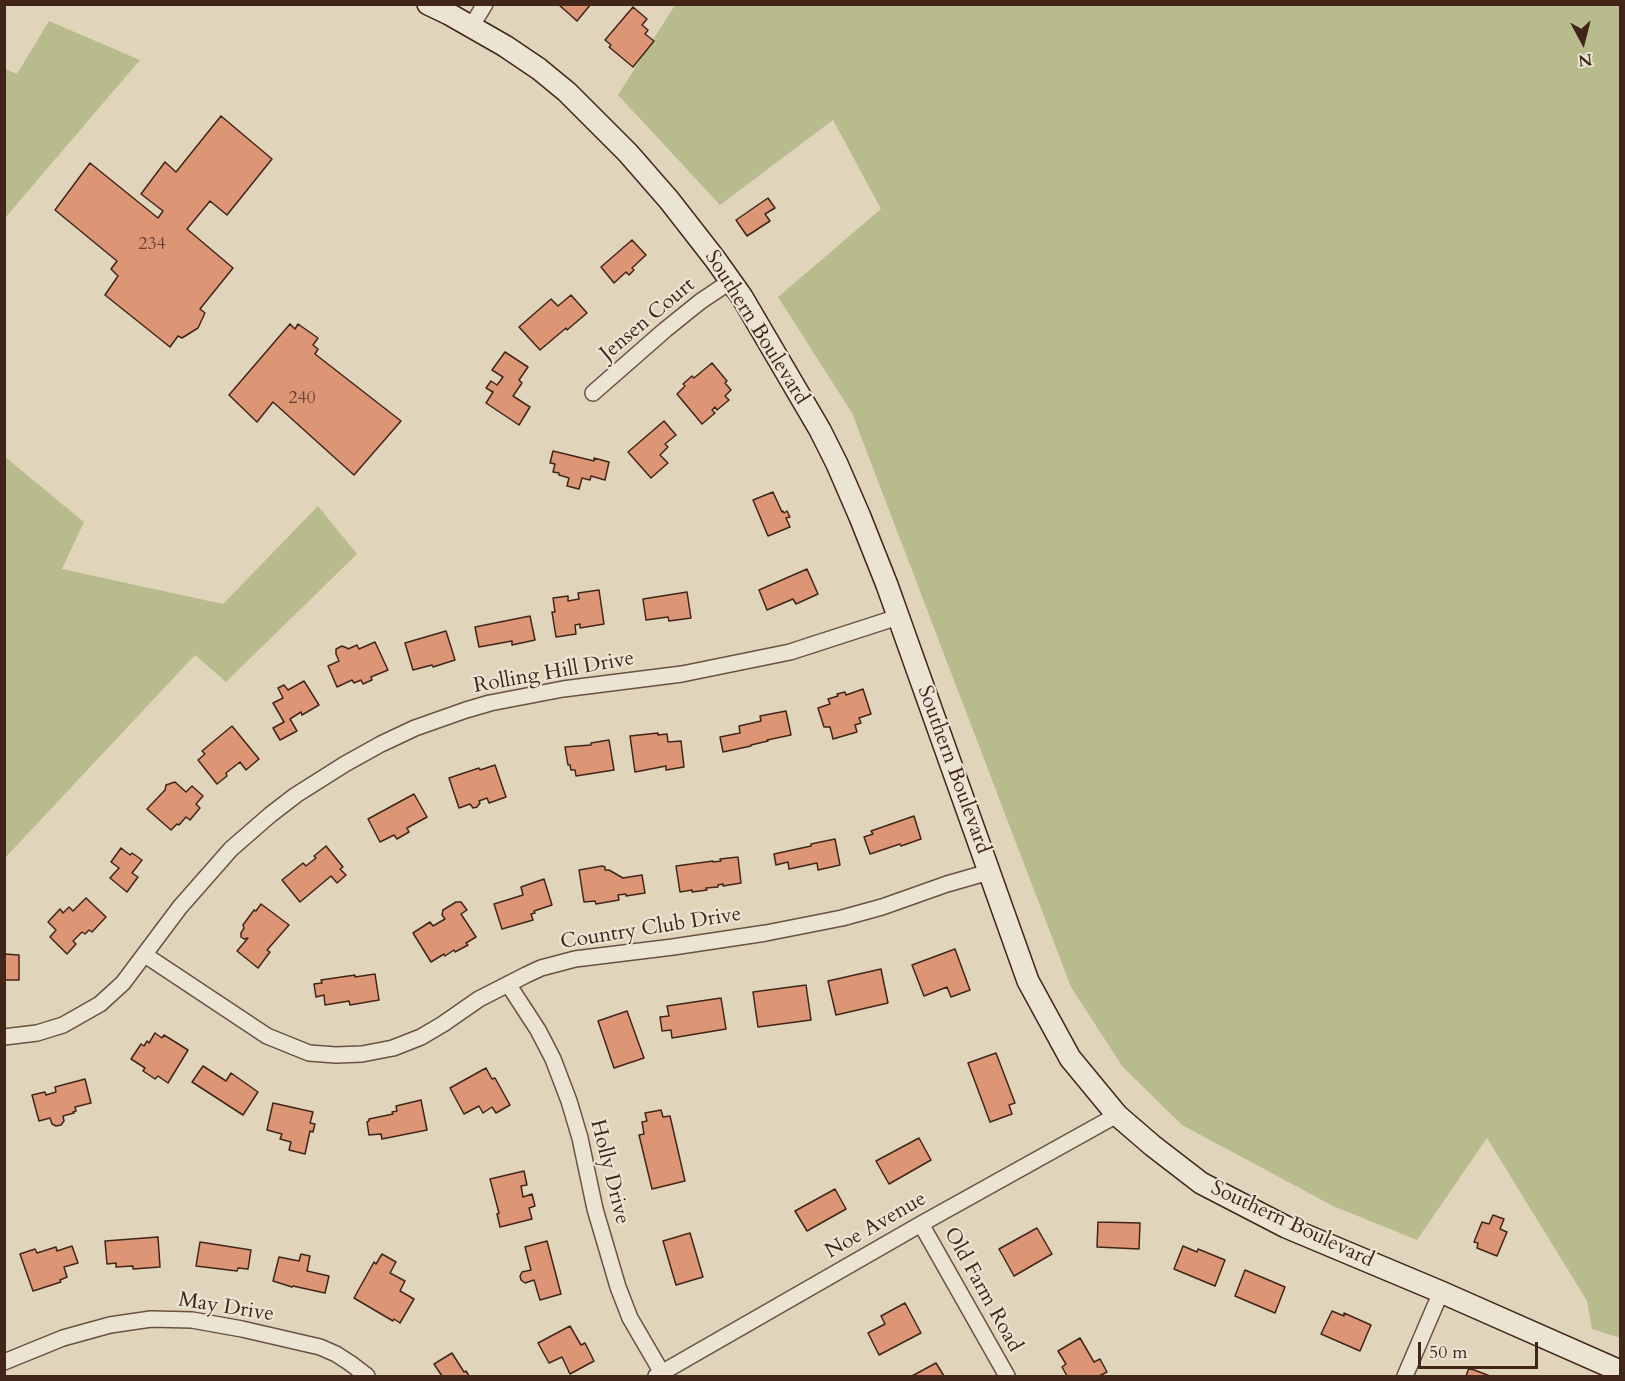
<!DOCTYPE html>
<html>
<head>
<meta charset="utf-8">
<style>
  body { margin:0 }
  #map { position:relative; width:1625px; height:1381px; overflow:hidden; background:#e0d5bb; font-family:Cardo,serif }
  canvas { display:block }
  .frame { position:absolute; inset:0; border:6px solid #422519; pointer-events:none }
  .north { position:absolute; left:1553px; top:12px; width:60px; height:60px; -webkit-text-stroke:4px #ebe4d3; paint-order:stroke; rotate:173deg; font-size:16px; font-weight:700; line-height:24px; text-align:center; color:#422519 }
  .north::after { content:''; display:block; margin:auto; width:21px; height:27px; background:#422519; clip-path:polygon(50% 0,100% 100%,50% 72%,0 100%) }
  .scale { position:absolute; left:1418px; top:1342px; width:120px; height:27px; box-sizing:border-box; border:3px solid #422519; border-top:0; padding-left:8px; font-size:18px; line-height:21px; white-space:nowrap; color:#422519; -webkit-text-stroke:4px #ebe4d3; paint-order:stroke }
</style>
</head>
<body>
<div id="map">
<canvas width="1625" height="1381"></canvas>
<div class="frame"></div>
<div class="north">N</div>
<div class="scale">50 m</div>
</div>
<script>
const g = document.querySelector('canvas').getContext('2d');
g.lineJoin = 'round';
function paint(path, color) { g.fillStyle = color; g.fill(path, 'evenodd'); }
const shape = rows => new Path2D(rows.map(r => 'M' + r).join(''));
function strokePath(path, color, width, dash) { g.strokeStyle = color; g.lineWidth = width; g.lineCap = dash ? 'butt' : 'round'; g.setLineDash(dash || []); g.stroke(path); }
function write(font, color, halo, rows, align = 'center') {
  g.font = font + ' Cardo,serif'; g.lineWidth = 4.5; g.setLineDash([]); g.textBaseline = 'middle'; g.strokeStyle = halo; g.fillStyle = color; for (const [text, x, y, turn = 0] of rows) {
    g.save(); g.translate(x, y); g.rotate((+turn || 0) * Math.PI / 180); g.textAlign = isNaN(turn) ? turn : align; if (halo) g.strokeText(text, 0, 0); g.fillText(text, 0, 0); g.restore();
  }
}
paint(shape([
  [675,5,1620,5,1620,1338,1592,1329,1587,1301,1487,1138,1417,1240,1333,1206,1182,1125,1122,1066,1071,987,852,413,778,297,881,209,833,120,720,205,618,95],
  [49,21,140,60,5,218,5,69,17,74],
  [4,456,84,522,62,569,223,604,318,506,357,554,226,682,195,655,5,858]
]), '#b8bc8c');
const building = shape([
  [558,4,591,4,577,21,558,4],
  [633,7,647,19,642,25,648,30,645,34,654,41,633,67,609,47,611,45,605,40,633,7],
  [221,116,272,159,227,215,210,201,187,229,233,268,200,309,205,313,198,328,182,338,178,336,170,347,105,295,118,276,111,269,117,261,55,210,90,163,158,218,163,211,141,194,165,162,176,172,221,116],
  [768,198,775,208,765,214,770,221,747,236,736,220,768,198],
  [632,240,646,255,632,268,634,270,629,275,626,272,614,283,601,267,632,240],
  [571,295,587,313,567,330,566,328,540,350,519,327,551,299,558,306,571,295],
  [290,324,295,329,298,324,318,338,313,345,318,349,315,354,401,421,354,475,273,402,257,422,229,395,290,324],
  [505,352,528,367,519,380,522,383,513,396,530,407,519,425,486,403,493,392,486,388,491,381,497,385,503,377,492,370,505,352],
  [712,363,727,381,725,383,731,390,725,396,729,400,717,410,715,407,712,410,715,413,702,424,677,394,685,386,683,384,692,376,694,378,712,363],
  [664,421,676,435,665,444,668,447,660,455,668,463,651,478,628,452,664,421],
  [553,451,594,461,594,458,609,462,605,480,591,476,590,480,582,478,579,489,567,486,569,478,559,475,559,473,553,472,555,464,550,463,553,451],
  [773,492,782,512,783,511,784,513,787,511,790,517,786,518,790,527,768,536,753,500,773,492],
  [807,569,818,594,796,604,793,599,767,610,759,590,807,569],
  [599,590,604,624,580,628,580,624,575,625,576,634,556,637,552,612,555,612,553,598,568,596,568,601,579,599,578,593,599,590],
  [687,592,691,618,669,621,668,617,646,620,643,599,687,592],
  [530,616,535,640,512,645,512,641,479,647,475,627,530,616],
  [446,631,455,660,433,667,432,665,413,670,405,643,446,631],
  [375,642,388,670,371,677,372,680,363,684,361,680,354,683,352,680,337,687,328,666,339,661,336,654,336,649,342,646,347,648,348,649,357,645,359,649,375,642],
  [304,681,319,705,302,715,301,712,290,719,297,731,280,740,273,728,284,722,273,703,283,698,278,688,284,685,288,690,304,681],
  [863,689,871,714,859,718,861,723,855,725,857,732,833,739,830,727,824,727,818,708,830,704,828,699,838,696,837,694,845,692,846,695,863,689],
  [786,711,791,735,767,740,768,741,751,745,751,746,723,752,720,737,740,733,739,726,761,721,760,716,786,711],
  [232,726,259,759,246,770,240,762,226,773,227,776,217,784,198,760,205,754,202,751,232,726],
  [658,733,658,735,667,734,668,742,681,741,684,767,666,770,666,766,635,772,630,736,658,733],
  [609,740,614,770,576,776,575,770,571,770,570,765,568,765,565,747,591,745,591,743,609,740],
  [495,765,506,797,489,803,487,798,479,801,480,803,477,807,473,808,470,804,459,808,449,778,479,768,480,770,495,765],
  [175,782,186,792,192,786,203,796,196,804,200,808,190,820,186,817,179,825,177,824,171,830,147,809,165,790,166,785,175,782],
  [414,794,427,817,407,828,409,832,397,839,394,835,380,842,368,819,414,794],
  [914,816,921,839,901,846,900,844,870,854,864,837,873,834,871,831,914,816],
  [835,839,840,865,818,870,817,863,789,869,788,862,776,865,774,854,811,846,811,844,835,839],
  [326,846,343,867,340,869,346,875,337,883,331,876,300,902,282,880,303,863,306,866,316,858,314,856,326,846],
  [121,848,130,855,132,853,142,860,132,873,138,877,127,892,110,878,119,868,111,862,121,848],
  [738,857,741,883,723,886,723,884,718,885,718,887,706,888,707,890,692,892,692,890,680,892,676,866,713,861,713,862,721,861,720,859,738,857],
  [602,866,605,867,605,870,609,870,623,878,642,875,645,893,626,896,626,894,618,895,619,900,596,904,595,901,584,902,579,870,602,866],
  [544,879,552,905,534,911,535,913,531,914,533,920,502,929,494,904,523,895,521,887,544,879],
  [86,898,106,917,92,932,89,930,85,934,82,932,73,941,76,944,67,954,50,937,56,930,48,922,60,909,63,913,69,907,73,911,86,898],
  [456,902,461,902,467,910,461,914,476,937,466,943,468,945,455,952,454,950,445,956,444,954,431,962,413,933,430,922,433,926,445,919,442,915,443,910,456,902],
  [261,904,289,925,267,950,270,952,258,968,237,951,248,938,244,939,241,937,241,933,244,928,243,925,254,910,256,911,261,904],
  [955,949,970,990,951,997,947,987,924,996,912,965,955,949],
  [4,954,19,955,19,980,4,980,4,954],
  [881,969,888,1003,836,1015,828,981,881,969],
  [375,974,379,1000,350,1005,349,1001,325,1005,324,995,316,997,314,984,322,983,321,980,355,975,355,977,375,974],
  [806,985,811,1020,758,1027,753,992,806,985],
  [721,998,726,1029,672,1038,671,1030,662,1031,660,1017,669,1016,667,1006,721,998],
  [627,1011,644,1058,614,1068,598,1021,627,1011],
  [155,1033,162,1038,164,1035,188,1050,168,1083,158,1076,155,1079,143,1071,145,1068,131,1059,141,1044,144,1046,147,1041,149,1043,155,1033],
  [996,1053,1015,1103,1009,1105,1012,1114,990,1122,968,1063,996,1053],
  [203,1066,226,1081,231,1073,258,1092,243,1115,192,1082,203,1066],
  [486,1068,492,1079,495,1078,510,1105,496,1113,492,1107,483,1113,479,1106,464,1114,450,1088,486,1068],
  [85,1079,91,1103,75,1107,76,1111,73,1112,74,1113,63,1116,64,1121,61,1125,56,1126,52,1124,50,1118,39,1121,32,1095,45,1092,46,1095,56,1092,55,1087,85,1079],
  [421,1100,427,1130,382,1139,381,1134,369,1135,367,1122,369,1121,369,1119,393,1114,392,1112,397,1111,396,1106,421,1100],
  [273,1103,313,1112,310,1123,315,1124,313,1132,310,1131,305,1154,289,1150,291,1142,280,1139,282,1134,267,1130,273,1103],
  [661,1110,663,1117,670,1116,685,1181,652,1189,639,1135,644,1134,642,1122,647,1121,645,1113,661,1110],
  [919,1138,931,1160,889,1184,876,1161,919,1138],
  [524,1171,527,1185,521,1186,523,1197,532,1194,535,1206,529,1208,532,1219,500,1227,497,1214,499,1213,490,1179,524,1171],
  [835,1189,846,1209,807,1231,795,1211,835,1189],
  [1493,1215,1504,1219,1500,1229,1507,1232,1497,1256,1477,1248,1478,1243,1474,1242,1482,1222,1489,1224,1493,1215],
  [1098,1222,1140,1223,1139,1249,1097,1247,1098,1222],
  [1037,1228,1052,1254,1014,1276,999,1249,1037,1228],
  [690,1233,703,1277,676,1285,663,1241,690,1233],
  [158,1237,160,1267,133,1269,133,1266,116,1267,116,1263,107,1264,105,1241,158,1237],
  [547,1241,561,1294,540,1300,534,1280,525,1283,521,1280,520,1276,522,1272,531,1270,525,1247,547,1241],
  [200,1242,251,1250,248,1269,238,1268,237,1271,196,1266,200,1242],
  [72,1246,78,1263,64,1267,67,1277,60,1280,61,1282,33,1291,20,1254,35,1249,37,1253,56,1247,57,1251,72,1246],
  [1183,1246,1197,1252,1198,1249,1225,1260,1215,1286,1174,1269,1183,1246],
  [301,1254,310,1256,307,1271,329,1276,325,1293,293,1286,292,1287,273,1281,279,1257,299,1261,301,1254],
  [382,1254,396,1262,390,1273,405,1281,400,1291,414,1299,400,1323,394,1319,393,1321,354,1298,374,1262,376,1264,382,1254],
  [1245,1270,1285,1287,1275,1313,1235,1296,1245,1270],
  [905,1303,921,1333,879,1355,868,1333,885,1324,881,1316,905,1303],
  [1332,1311,1344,1316,1344,1313,1371,1325,1360,1351,1321,1334,1332,1311],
  [570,1326,581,1345,585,1343,594,1361,570,1374,562,1357,549,1363,538,1343,570,1326],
  [1080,1338,1094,1362,1100,1359,1107,1372,1099,1376,1067,1376,1062,1367,1066,1364,1058,1351,1080,1338],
  [452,1353,464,1372,466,1371,469,1376,442,1376,434,1364,452,1353],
  [936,1363,944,1376,912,1376,936,1363],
  [1469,1368,1490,1376,1466,1376,1469,1368]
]);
paint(building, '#dc9676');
strokePath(building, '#422519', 1.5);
const minor = shape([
  [471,27,485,4],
  [593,393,665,330,701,301,731,281],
  [145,955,267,1036,309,1053,336,1055,362,1054,393,1048,421,1037,443,1024,479,999,526,975,541,968,575,959,673,947,766,933,842,918,882,907,947,884,989,872],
  [508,984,538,1030,553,1059,569,1101,580,1138,595,1209,618,1287,630,1318,662,1373],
  [4,1037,37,1033,63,1025,100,1004,123,983,180,907,231,849,270,815,296,795,345,764,381,744,415,728,466,710,490,703,563,689,682,674,790,652,898,617],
  [921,1224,1007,1376],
  [4,1362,63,1338,110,1325,151,1319,192,1320,242,1329,320,1347,336,1354,350,1363,367,1376],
  [656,1376,921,1224,1117,1115],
  [1405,1376,1441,1292]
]);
const secondary = shape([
  [428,4,449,14,505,46,539,69,567,92,628,153,669,200,715,259,742,297,820,430,837,464,860,517,887,585,1028,981,1070,1058,1117,1115,1153,1146,1201,1183,1286,1227,1441,1292,1620,1371]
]);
strokePath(minor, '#6a5142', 18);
strokePath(secondary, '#422519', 24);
strokePath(minor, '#ebe4d3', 15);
strokePath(secondary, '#ebe4d3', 21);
write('18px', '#684130', null, [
  ["234",152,245],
  ["240",302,399]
]);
write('21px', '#422519', '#ebe4d3', [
  ["Jensen Court",648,320,-40],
  ["Southern Boulevard",756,328,58],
  ["Rolling Hill Drive",554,673,-10],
  ["Southern Boulevard",953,770,70],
  ["Country Club Drive",651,929,-9],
  ["Holly Drive",609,1172,76],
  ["Southern Boulevard",1292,1225,25],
  ["Noe Avenue",876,1226,-30],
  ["Old Farm Road",982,1290,61],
  ["May Drive",226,1308,9]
]);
</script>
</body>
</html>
